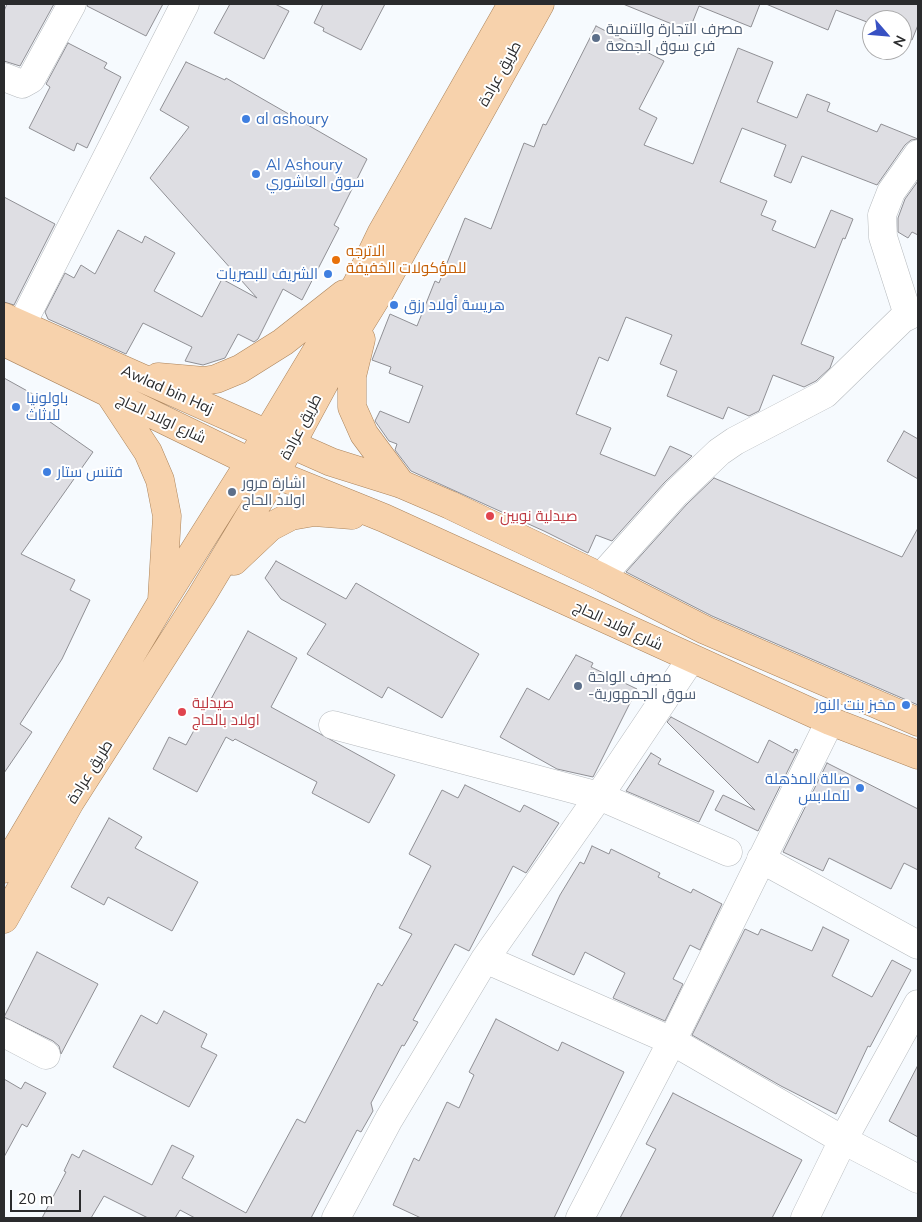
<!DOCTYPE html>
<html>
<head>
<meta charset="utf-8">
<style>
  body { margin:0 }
  #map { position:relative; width:922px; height:1222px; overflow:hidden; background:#f6fafe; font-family:Mulish,sans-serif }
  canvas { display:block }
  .frame { position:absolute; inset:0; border:5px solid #2a2b2d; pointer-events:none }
  .north { position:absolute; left:862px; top:10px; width:50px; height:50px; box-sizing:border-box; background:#fff; border:1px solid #aaaaab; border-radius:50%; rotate:117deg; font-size:14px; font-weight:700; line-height:20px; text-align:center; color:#2a2b2d }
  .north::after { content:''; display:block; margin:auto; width:18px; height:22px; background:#3851c3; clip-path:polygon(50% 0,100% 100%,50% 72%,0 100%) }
  .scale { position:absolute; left:10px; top:1190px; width:71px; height:22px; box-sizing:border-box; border:2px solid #2a2b2d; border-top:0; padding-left:6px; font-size:15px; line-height:18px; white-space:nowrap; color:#2a2b2d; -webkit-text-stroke:4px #fff; paint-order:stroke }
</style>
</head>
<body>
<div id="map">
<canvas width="922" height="1222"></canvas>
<div class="frame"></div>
<div class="north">N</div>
<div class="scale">20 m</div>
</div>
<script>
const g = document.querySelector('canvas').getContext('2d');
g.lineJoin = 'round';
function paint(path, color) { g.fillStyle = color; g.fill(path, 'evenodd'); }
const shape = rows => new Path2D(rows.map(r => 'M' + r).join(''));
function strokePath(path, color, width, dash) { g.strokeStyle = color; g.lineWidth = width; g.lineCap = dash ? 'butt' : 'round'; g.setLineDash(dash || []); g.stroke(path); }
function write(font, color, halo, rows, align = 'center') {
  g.font = font + ' Mulish,Cairo,sans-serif'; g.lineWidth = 4; g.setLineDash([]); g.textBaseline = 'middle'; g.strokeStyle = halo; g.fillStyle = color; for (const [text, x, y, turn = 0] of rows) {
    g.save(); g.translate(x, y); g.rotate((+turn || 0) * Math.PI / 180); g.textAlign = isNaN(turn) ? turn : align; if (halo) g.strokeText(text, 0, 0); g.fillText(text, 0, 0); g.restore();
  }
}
const building = shape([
  [7,4,54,4,20,66,4,61,4,11,7,4],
  [88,4,163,4,146,36,87,6,88,4],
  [230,4,275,4,289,11,264,59,214,33,230,4],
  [323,4,385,4,361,50,323,31,324,28,314,23,323,4],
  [623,4,760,4,751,27,699,6,689,31,623,4],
  [766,4,918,4,918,25,912,40,902,36,902,20,872,20,872,24,836,10,828,30,766,4],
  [596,26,664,61,639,109,657,118,644,145,693,164,738,48,773,62,757,102,797,118,807,94,830,103,827,111,877,132,881,124,918,139,911,140,905,145,877,185,802,156,791,183,774,176,786,145,742,128,720,182,767,201,761,215,776,221,772,230,815,248,831,210,853,219,845,239,843,238,801,344,834,357,830,368,816,381,804,387,773,375,759,411,749,416,728,407,723,419,667,396,677,371,660,364,672,335,626,317,608,361,599,357,576,414,611,428,600,454,655,476,670,446,692,456,664,483,612,541,596,535,588,553,544,531,411,471,395,450,397,444,389,441,375,421,380,411,409,423,423,386,389,373,391,367,372,360,390,314,417,326,435,281,439,283,465,218,491,229,524,143,534,147,543,124,546,125,596,26],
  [68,43,107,63,104,68,121,77,87,148,77,143,74,151,29,128,50,87,46,84,68,43],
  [186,62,225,80,226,78,367,159,334,225,339,228,302,300,283,289,258,339,254,342,238,334,225,358,203,365,185,361,192,347,143,323,126,354,48,319,45,312,65,273,74,278,81,265,95,274,118,230,142,243,145,236,175,253,154,291,202,317,222,279,257,298,150,178,189,127,160,110,186,62],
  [918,181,918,235,912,232,908,238,898,232,898,218,905,199,918,181],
  [4,197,55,224,14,305,4,302,4,197],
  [4,378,40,398,33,410,93,452,21,554,75,580,70,590,90,600,62,659,20,724,32,732,4,773,4,378],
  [904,431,918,439,918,479,887,461,904,431],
  [714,478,902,557,918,528,918,705,712,616,626,572,687,504,714,478],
  [276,561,346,599,356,583,479,654,442,718,388,687,382,698,307,654,326,624,281,599,265,578,276,561],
  [248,631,297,658,271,707,395,775,369,823,312,793,317,782,235,739,233,741,226,737,197,792,153,769,169,737,186,745,248,631],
  [576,655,593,663,591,667,637,689,593,777,557,769,500,737,527,688,549,700,576,655],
  [671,717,758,763,769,740,793,753,795,749,798,750,758,831,715,810,723,795,755,810,667,722,671,717],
  [651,753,661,759,658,764,714,791,699,822,626,791,651,753],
  [827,763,918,809,918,870,904,863,891,889,829,858,823,871,783,852,827,763],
  [465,785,520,812,524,805,559,823,526,873,513,866,469,951,455,944,413,1020,418,1022,404,1046,402,1045,371,1103,373,1111,361,1132,357,1130,311,1218,195,1218,180,1210,175,1218,148,1218,104,1196,91,1218,42,1218,66,1172,64,1171,72,1154,79,1158,83,1150,152,1185,172,1145,194,1156,182,1178,246,1213,297,1119,305,1123,378,983,382,986,412,934,399,928,431,866,409,854,442,790,458,798,465,785],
  [109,818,142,837,135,848,198,882,172,931,108,897,104,905,71,887,109,818],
  [592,846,609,854,611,849,660,873,658,877,691,893,693,889,722,904,700,950,690,945,673,979,683,984,665,1021,613,998,625,973,585,952,574,975,532,955,560,895,580,862,584,864,592,846],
  [823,927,849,940,832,976,872,997,892,960,911,970,870,1047,868,1046,836,1114,781,1086,692,1035,745,929,758,935,761,929,812,951,823,927],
  [37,952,98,984,61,1054,59,1046,53,1041,4,1017,37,952],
  [164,1011,207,1034,201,1047,217,1055,189,1107,113,1067,141,1015,157,1024,164,1011],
  [496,1019,558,1051,562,1042,624,1072,554,1218,421,1218,393,1205,414,1158,419,1161,447,1102,459,1108,474,1075,469,1072,496,1019],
  [918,1065,918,1137,889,1121,918,1065],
  [4,1079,21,1089,25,1082,46,1093,27,1127,22,1124,4,1157,4,1079],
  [673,1093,802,1160,772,1218,620,1218,656,1149,646,1144,673,1093]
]);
paint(building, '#dedee3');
strokePath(building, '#8f8f94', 1);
const minor = shape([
  [4,77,22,84,31,79,72,4],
  [908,315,883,237,882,215,891,192,918,154],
  [22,324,185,4],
  [601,577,676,493,719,452,735,441,825,394,902,319,918,311],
  [333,725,599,796,728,852],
  [761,859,918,945],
  [485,959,672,1041,843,1140,918,1179],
  [4,1033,46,1055],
  [336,1218,389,1119,485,959,599,796,691,659],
  [580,1218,672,1041,830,721],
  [805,1218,843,1140,918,1004]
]);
const major = shape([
  [4,317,331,462,401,484,450,505,601,577,705,630,918,722],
  [361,339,352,376,352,407,364,434,401,484],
  [4,342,275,474,384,518,830,721,918,755],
  [158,377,204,381,216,379,240,369,283,342,344,294],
  [111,396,148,452,160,480,167,516,162,600],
  [234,561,270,527,291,516,314,512,352,515],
  [4,869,162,602,250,462,357,284,381,234,512,4],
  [4,919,70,802,201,597,275,474,328,376,378,295,540,4]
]);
strokePath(minor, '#b6babe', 29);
strokePath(major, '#ab845c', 29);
strokePath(minor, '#fff', 28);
strokePath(major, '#f7d2ac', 28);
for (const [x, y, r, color] of [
  [596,38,5,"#5c6f8a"],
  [246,119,5,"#3f7fe0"],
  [256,174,5,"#3f7fe0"],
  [336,260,5,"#e8710a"],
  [328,274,5,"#3f7fe0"],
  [394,305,5,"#3f7fe0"],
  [16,407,5,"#3f7fe0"],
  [47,472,5,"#3f7fe0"],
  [232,492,5,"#5c6f8a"],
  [490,516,5,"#e0444e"],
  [578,686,5,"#5c6f8a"],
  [906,705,5,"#3f7fe0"],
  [182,712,5,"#e0444e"],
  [860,788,5,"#3f7fe0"]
]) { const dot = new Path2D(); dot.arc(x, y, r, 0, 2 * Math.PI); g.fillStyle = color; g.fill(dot); strokePath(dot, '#fff', 2); }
write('15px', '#4e5e75', '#fff', [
  ["مصرف التجارة والتنمية",606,29],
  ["فرع سوق الجمعة",606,46],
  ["اشارة مرور",242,483],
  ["اولاد الحاج",242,500],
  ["مصرف الواحة",588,677],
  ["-سوق الجمهورية",588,694]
], 'left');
write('15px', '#2a2b2d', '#fff', [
  ["طريق عرادة",500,74,-61],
  ["Awlad bin Haj",167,390,24],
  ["شارع اولاد الحاج",161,419,25],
  ["طريق عرادة",301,427,-62],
  ["شارع أولاد الحاج",618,626,25],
  ["طريق عرادة",90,772,-58]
]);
write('15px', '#366cbe', '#fff', [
  ["al ashoury",256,119],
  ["Al Ashoury",266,165],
  ["سوق العاشوري",266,182],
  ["الشريف للبصريات",318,274,"right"],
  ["هريسة أولاد رزق",404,305],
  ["باولونيا",26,398],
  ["للاثاث",26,415],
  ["فتنس ستار",57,472],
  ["مخبز بنت النور",896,705,"right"],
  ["صالة المذهلة",850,779,"right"],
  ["للملابس",850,796,"right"]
], 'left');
write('15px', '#c56008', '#fff', [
  ["الاترجه",346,251],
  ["للمؤكولات الخفيفة",346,268]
], 'left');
write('15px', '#be3a42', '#fff', [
  ["صيدلية نوبين",500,516],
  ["صيدلية",192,703],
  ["اولاد بالحاج",192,720]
], 'left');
</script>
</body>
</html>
